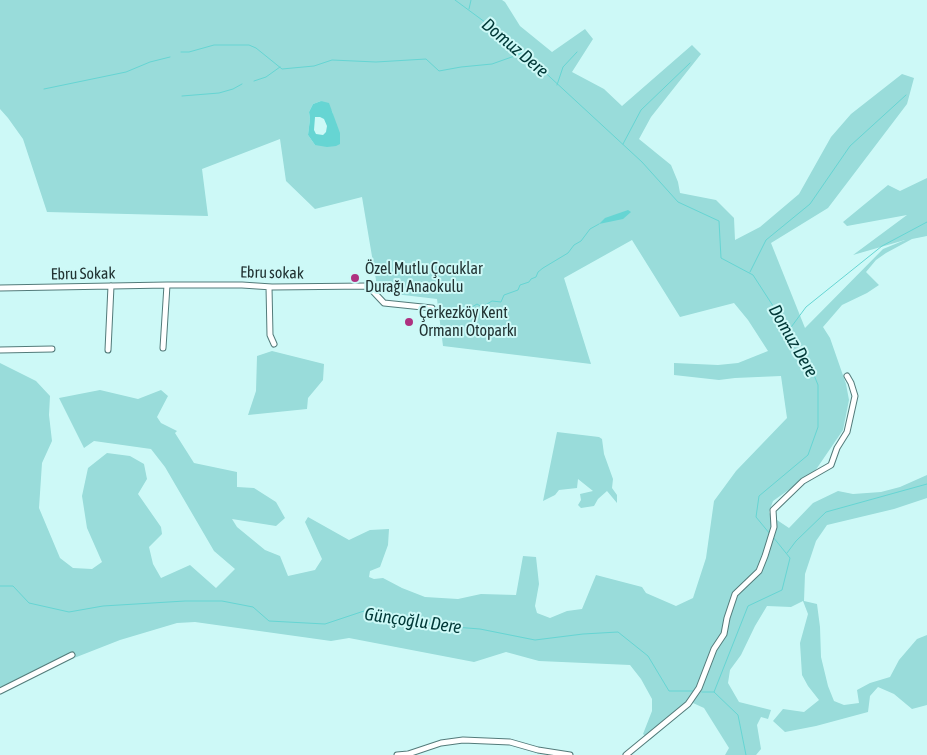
<!DOCTYPE html>
<html>
<head>
<meta charset="utf-8">
<style>
  body { margin:0 }
  canvas { display:block; background:#cdf9f7 }
</style>
</head>
<body>
<canvas width="927" height="755"></canvas>
<script>
const g = document.querySelector('canvas').getContext('2d');
g.lineJoin = 'round';
function paint(path, color) { g.fillStyle = color; g.fill(path, 'evenodd'); }
const shape = rows => new Path2D(rows.map(r => 'M' + r).join(''));
function strokePath(path, color, width, dash) { g.strokeStyle = color; g.lineWidth = width; g.lineCap = dash ? 'butt' : 'round'; g.setLineDash(dash || []); g.stroke(path); }
function write(font, color, halo, rows, align = 'center') {
  g.font = font + ' "Asap Condensed",sans-serif'; g.lineWidth = 4; g.setLineDash([]); g.textBaseline = 'middle'; g.strokeStyle = halo; g.fillStyle = color; for (const [text, x, y, turn = 0] of rows) {
    g.save(); g.translate(x, y); g.rotate((+turn || 0) * Math.PI / 180); g.textAlign = isNaN(turn) ? turn : align; if (halo) g.strokeText(text, 0, 0); g.fillText(text, 0, 0); g.restore();
  }
}
paint(shape([
  [0,0,502,0,505,2,520,26,552,52,585,29,593,39,572,72,604,89,622,106,692,45,701,54,651,117,639,139,671,165,678,182,680,193,716,200,734,218,735,240,760,227,799,194,831,137,851,114,902,74,914,78,907,104,828,208,771,243,805,328,883,249,905,240,853,255,907,215,847,226,843,222,888,185,900,191,927,178,927,236,912,239,886,253,876,260,866,272,879,285,867,293,842,305,823,327,830,338,846,384,849,400,843,430,815,471,773,501,769,512,771,516,789,528,813,503,838,491,853,494,881,492,900,487,927,475,927,498,894,509,827,525,816,541,805,574,804,601,817,604,820,627,821,657,828,686,834,701,844,705,859,703,857,690,870,683,890,677,899,660,917,639,927,635,927,705,912,709,894,694,878,687,870,696,868,712,816,726,785,732,773,721,783,709,804,712,819,700,808,686,802,675,800,643,808,614,803,601,791,607,767,606,755,626,741,655,730,670,728,683,739,702,771,710,768,719,761,717,757,725,761,749,756,755,725,755,729,748,704,708,693,703,650,740,643,734,652,711,652,699,641,679,630,665,539,661,506,652,474,662,349,638,331,641,195,622,177,623,120,640,0,687,0,363,36,381,50,396,49,415,52,441,42,463,39,508,60,558,73,568,92,569,102,562,87,528,82,496,88,468,107,453,130,456,144,464,147,479,138,494,161,527,162,534,149,547,153,564,161,578,190,565,216,588,235,569,214,551,165,467,151,449,94,441,84,448,59,398,100,390,138,399,161,390,168,396,157,417,161,423,177,431,175,433,194,463,237,472,237,487,254,488,276,502,285,518,276,526,232,519,237,527,265,550,280,556,288,576,315,570,322,559,305,522,308,517,349,540,370,530,389,529,388,545,380,567,370,571,369,577,374,579,383,578,402,588,425,597,458,599,481,594,516,595,523,556,536,557,539,584,535,606,537,613,550,618,567,611,582,609,596,575,642,587,646,593,676,606,693,598,706,558,714,501,736,471,787,418,781,376,735,378,719,380,674,375,674,363,718,365,738,363,768,351,748,320,734,303,680,317,632,240,564,278,591,364,443,346,437,299,378,292,362,197,315,209,286,181,280,139,202,169,208,216,47,212,23,139,8,118,0,109],
  [321,101,332,111,335,123,315,145,308,135,310,119,309,112,313,104],
  [272,351,324,364,323,380,308,398,307,409,248,415,256,391,257,356],
  [557,432,599,437,602,439,604,454,613,479,612,488,617,495,617,503,607,491,598,499,594,506,581,508,578,505,581,500,580,494,593,491,578,479,577,488,559,490,555,495,543,501]
]), '#99dcda');
paint(shape([
  [321,101,329,103,340,133,340,144,336,146,327,147,315,145,308,135,310,119,309,112,313,104],
  [315,117,320,117,324,119,327,126,326,132,323,135,316,134,314,130],
  [628,210,631,212,623,219,599,224,605,218]
]), '#66d5d3');
strokePath(shape([
  [455,0,512,42,642,162,678,202,719,221,721,258,753,275,808,360,818,385,818,427,808,455,759,496,756,517,770,534],
  [469,9,471,0],
  [181,52,189,52,214,45,249,45,256,48,282,69,314,66,332,60,376,62,426,59,439,71,461,67,492,64,523,53],
  [254,81,266,77,280,67],
  [557,85,563,67,577,52],
  [44,89,126,72,150,62,170,57],
  [182,96,219,93,233,89,242,84],
  [623,144,641,110,690,63],
  [750,272,766,240,810,204,850,146,906,95],
  [464,312,468,311,472,307,477,304,482,307,492,301,501,302,504,295,518,290,520,285,529,282,531,279,536,277,538,272,543,268,568,253,574,245,581,241,590,229,599,224],
  [789,330,806,307,882,246,927,222],
  [787,553,796,541,826,512,927,484],
  [0,586,13,586,29,603,69,612,103,606,185,601,222,601,253,607,269,621,325,624,364,611,442,626,480,629,535,640,583,634,618,632,648,656,669,691,693,691],
  [702,692,714,692],
  [746,755,738,715,714,692,748,606,782,590,790,558,773,537]
]), '#66d5d3', 1);
const minor = shape([
  [269,287,270,335,274,344],
  [0,288,167,285],
  [163,348,167,285,242,285,272,287,368,286,384,303,432,308],
  [0,350,52,349],
  [108,350,111,286],
  [0,691,72,655],
  [397,755,408,754,441,743,463,740,510,742,538,750,570,755],
  [626,755,688,704,699,688,714,649,724,634,727,618,735,594,759,571,765,556,774,527,773,510,803,481,831,465,837,448,847,432,855,396,851,383,847,376]
]);
strokePath(minor, '#537b7a', 7);
strokePath(minor, '#fff', 5);
for (const [x, y, r, color] of [
  [355,278,5,"#ae3180"],
  [409,322,5,"#ae3180"]
]) { const dot = new Path2D(); dot.arc(x, y, r, 0, 2 * Math.PI); g.fillStyle = color; g.fill(dot); strokePath(dot, '#cdf9f7', 2); }
write('16px', '#213232', '#cdf9f7', [
  ["Özel Mutlu Çocuklar",365,269],
  ["Durağı Anaokulu",365,287],
  ["Çerkezköy Kent",419,313],
  ["Ormanı Otoparkı",419,331]
], 'left');
write('16px', '#213232', '#cdf9f7', [
  ["Ebru sokak",272,273,1],
  ["Ebru Sokak",83,274,-1]
]);
write('italic 18px', '#003837', '#cdf9f7', [
  ["Domuz Dere",515,48,40],
  ["Domuz Dere",793,341,60],
  ["Günçoğlu Dere",413,621,8]
]);
</script>
</body>
</html>
